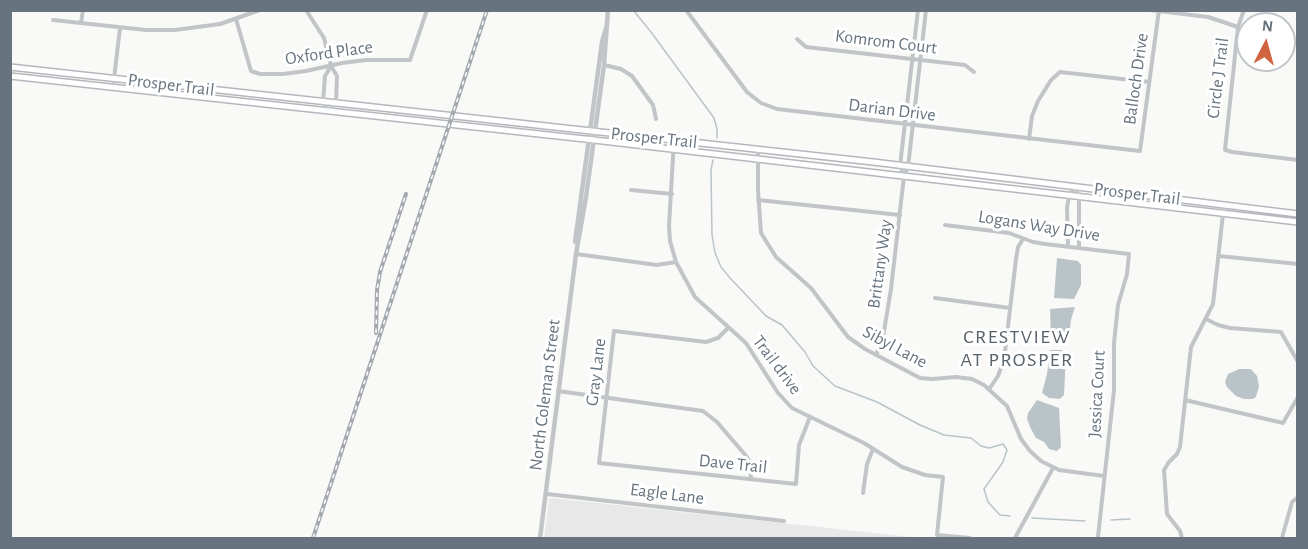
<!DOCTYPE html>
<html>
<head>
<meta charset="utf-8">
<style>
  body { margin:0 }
  #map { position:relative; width:1308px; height:549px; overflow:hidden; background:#f9f9f7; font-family:"Alegreya Sans",sans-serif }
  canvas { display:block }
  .frame { position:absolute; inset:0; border:12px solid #67747f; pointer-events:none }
  .north { position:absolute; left:1236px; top:12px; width:60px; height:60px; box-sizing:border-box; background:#fff; border:2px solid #c2c7cc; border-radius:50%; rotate:6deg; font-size:16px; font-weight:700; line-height:24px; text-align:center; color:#67747f }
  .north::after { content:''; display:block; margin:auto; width:21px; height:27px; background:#d06340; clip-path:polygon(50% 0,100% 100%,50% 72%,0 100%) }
</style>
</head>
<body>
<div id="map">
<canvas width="1308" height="549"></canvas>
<div class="frame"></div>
<div class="north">N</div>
</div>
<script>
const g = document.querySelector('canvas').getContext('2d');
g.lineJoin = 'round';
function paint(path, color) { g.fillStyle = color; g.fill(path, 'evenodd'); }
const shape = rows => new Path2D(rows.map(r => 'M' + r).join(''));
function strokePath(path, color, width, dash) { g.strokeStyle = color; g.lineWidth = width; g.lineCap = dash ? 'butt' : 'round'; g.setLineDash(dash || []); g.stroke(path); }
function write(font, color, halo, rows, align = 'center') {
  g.font = font + ' "Alegreya Sans",sans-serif'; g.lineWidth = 6; g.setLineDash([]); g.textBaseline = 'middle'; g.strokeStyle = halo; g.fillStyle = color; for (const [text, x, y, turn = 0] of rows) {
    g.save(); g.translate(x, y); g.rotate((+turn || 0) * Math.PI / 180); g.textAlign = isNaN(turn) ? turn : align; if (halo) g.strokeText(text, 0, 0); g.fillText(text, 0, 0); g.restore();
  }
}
paint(shape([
  [552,498,902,536,925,538,544,538,549,499]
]), '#e7e8e7');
paint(shape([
  [1057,258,1078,261,1081,265,1081,285,1074,299,1054,298],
  [1075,307,1071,320,1069,339,1055,341,1051,336,1050,309],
  [1050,350,1061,350,1066,353,1064,395,1060,399,1049,398,1042,393,1047,374],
  [1239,369,1251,369,1257,376,1259,386,1256,397,1253,399,1244,399,1236,396,1227,387,1225,382,1228,374],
  [1037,400,1059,408,1061,447,1057,451,1049,449,1044,442,1036,438,1030,427,1027,418,1028,413]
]), '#bac4c8');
strokePath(shape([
  [633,10,651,32,714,118,717,129,717,138],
  [713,160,711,170,712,235,715,253,721,267,730,278,766,316,782,325,805,352,813,366,835,386,877,402,920,425,944,435,971,438,981,446,989,448,1003,444,1007,450,1003,462,984,489,988,502,1000,515,1010,516],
  [1032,518,1085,521],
  [1111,520,1130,519]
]), '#bac4c8', 1.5);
const secondary = shape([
  [10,67,873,162,1298,214],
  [10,76,594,140,1298,222]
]);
strokePath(secondary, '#b4b8bd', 8);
strokePath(shape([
  [306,10,324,38,331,66,337,76,336,103,330,111,323,102,325,76,331,66],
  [686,10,747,92,761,103,777,109,1140,151,1159,10],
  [1150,10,1208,17,1238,27],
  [1244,10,1238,27,1225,150,1232,152,1298,160],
  [236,19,251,71,260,74,283,74,306,71,342,63,366,60,410,60,427,10],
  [53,20,146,30,175,30,220,24,260,10],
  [81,23,83,10],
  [797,39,806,47,965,65,974,72],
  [604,65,621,69,632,76,653,105,656,119],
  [113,87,120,28],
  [1029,139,1032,116,1038,101,1051,80,1060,72,1149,82],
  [674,140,669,226,670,241,676,262,695,297,746,343,778,393,792,408,864,443,902,467,925,475,943,477,937,535,970,538],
  [758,150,758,190,761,233,776,257,811,288,848,337,865,349,920,378,932,379,956,377,972,379,984,385,1007,406,1021,439,1030,451,1041,461,1059,470,1104,476],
  [904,176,900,166,918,10],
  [1075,187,1079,197,1079,247],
  [631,190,672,194],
  [758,200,900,215],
  [945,225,1009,233,1033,242,1045,244,1129,254,1127,274,1118,305,1114,343,1114,390,1098,537],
  [1068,246,1067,208,1069,196,1074,188],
  [576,254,657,265,676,262],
  [1219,256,1298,264],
  [935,298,1010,308],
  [1206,319,1218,325,1230,328,1281,332,1298,362],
  [728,328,718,338,706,342,614,331,599,463,796,484,799,445,810,417],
  [876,355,883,337,891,289,904,176,908,167,926,10],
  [990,388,998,376,1004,360,1016,259,1018,247,1023,239],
  [558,391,703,411,717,422,747,457,750,463,751,479],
  [1185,400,1283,423,1298,397],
  [863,493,867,464,873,449],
  [547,494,784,521],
  [1015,538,1053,468],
  [1182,538,1180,531,1167,514,1164,470,1169,462,1177,454,1180,447,1191,347,1213,304,1224,205],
  [1282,538,1292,502,1298,497]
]), '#c1c5c8', 4);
strokePath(shape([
  [575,242,602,42,607,25],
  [540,538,576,254,586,197,604,65,608,10]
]), '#c1c5c8', 4.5);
strokePath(secondary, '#fff', 5);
const rail = shape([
  [376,333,377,290,380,272,406,194],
  [313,538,487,10]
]);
strokePath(rail, '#a3a9ae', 4);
strokePath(rail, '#fff', 1.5, [4.5]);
write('18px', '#67747f', '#fff', [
  ["Komrom Court",886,42,7],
  ["Oxford Place",329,53,-8],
  ["Circle J Trail",1218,78,-83],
  ["Balloch Drive",1136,79,-82],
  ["Prosper Trail",171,85,7],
  ["Darian Drive",892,110,7],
  ["Prosper Trail",654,138,6],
  ["Prosper Trail",1137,194,7],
  ["Logans Way Drive",1039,226,9],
  ["Brittany Way",880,264,-82],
  ["Sibyl Lane",895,347,28],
  ["Trail drive",777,365,53],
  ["Gray Lane",596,372,-83],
  ["Jessica Court",1097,394,-87],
  ["North Coleman Street",545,395,-83],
  ["Dave Trail",733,464,6],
  ["Eagle Lane",667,494,7]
]);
g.letterSpacing = '1.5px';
write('20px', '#59636b', '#fff', [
  ["CRESTVIEW",1017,337],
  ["AT PROSPER",1017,360]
]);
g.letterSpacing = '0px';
</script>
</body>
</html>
